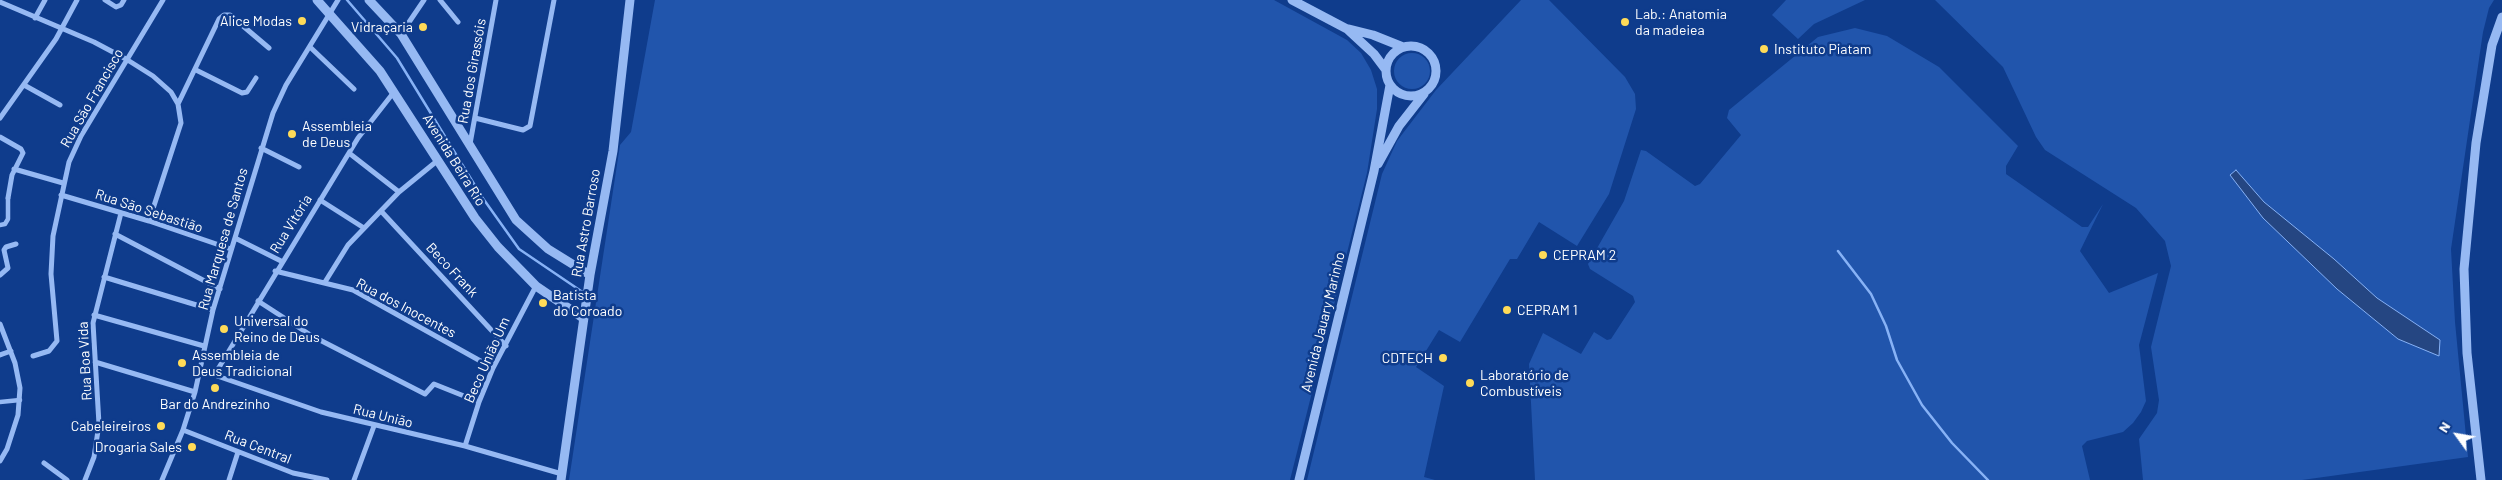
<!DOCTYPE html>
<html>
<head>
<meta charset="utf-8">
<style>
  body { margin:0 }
  #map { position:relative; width:2502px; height:480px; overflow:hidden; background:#0f3c8c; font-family:Barlow,sans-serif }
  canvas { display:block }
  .north { position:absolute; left:2432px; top:410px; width:50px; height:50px; -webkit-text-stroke:4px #0f3c8c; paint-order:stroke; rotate:302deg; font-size:14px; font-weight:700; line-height:20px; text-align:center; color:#fff }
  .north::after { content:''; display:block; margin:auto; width:18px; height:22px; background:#fff; clip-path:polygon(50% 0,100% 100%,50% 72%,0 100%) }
</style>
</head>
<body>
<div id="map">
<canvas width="2502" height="480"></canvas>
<div class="north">N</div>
</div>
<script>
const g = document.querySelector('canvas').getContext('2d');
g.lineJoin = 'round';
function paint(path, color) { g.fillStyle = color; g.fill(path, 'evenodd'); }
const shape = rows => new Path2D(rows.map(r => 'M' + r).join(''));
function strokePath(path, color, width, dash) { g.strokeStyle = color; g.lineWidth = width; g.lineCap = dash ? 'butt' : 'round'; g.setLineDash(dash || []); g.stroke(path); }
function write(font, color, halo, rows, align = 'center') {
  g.font = font + ' Barlow,sans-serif'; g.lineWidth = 5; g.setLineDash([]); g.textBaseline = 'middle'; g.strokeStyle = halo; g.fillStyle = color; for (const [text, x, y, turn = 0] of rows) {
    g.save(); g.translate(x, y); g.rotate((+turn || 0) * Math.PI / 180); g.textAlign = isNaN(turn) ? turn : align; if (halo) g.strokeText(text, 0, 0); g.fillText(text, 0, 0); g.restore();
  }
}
paint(shape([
  [655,0,1274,0,1347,40,1361,53,1371,70,1377,89,1377,109,1367,173,1290,480,569,480,620,145,631,132],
  [1521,0,1549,0,1625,77,1635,94,1636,109,1609,194,1577,246,1539,222,1517,259,1510,259,1460,342,1439,330,1416,367,1444,386,1424,477,1435,480,1307,480,1382,174,1397,141,1436,90],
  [1786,0,1865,0,1814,24,1798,39,1772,15],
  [1935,0,2494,0,2489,8,2483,32,2451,249,2455,322,2468,457,2302,480,2143,480,2139,439,2157,413,2159,400,2151,347,2171,266,2165,241,2136,208,2045,150,2036,137,2003,67],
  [2236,170,2264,202,2334,259,2377,298,2440,340,2398,339,2337,289,2263,218,2231,176],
  [1855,28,1887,36,1939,67,2018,146,2006,166,2006,174,2082,227,2088,227,2103,204,2080,251,2109,293,2158,273,2139,345,2146,401,2141,412,2133,423,2123,432,2087,441,2082,446,2090,480,1535,480,1529,364,1543,333,1581,354,1594,332,1607,340,1611,339,1635,302,1633,296,1590,269,1588,264,1624,201,1641,150,1646,151,1695,186,1700,184,1741,135,1727,118,1729,110,1818,37],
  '1394 71a18 18 0 1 1 36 0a18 18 0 1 1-36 0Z'
]), '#2155ac');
const water = shape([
  [2236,170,2264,202,2334,259,2377,298,2440,340,2439,356,2398,339,2337,289,2263,218,2230,175,2236,170]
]);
paint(water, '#254682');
strokePath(water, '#87b2f6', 1);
strokePath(shape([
  [347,0,397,58,482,197,519,249,584,293],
  [1838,251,1871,294,1886,326,1897,360,1922,405,1952,443,1988,480]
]), '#87b2f6', 2.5);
strokePath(shape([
  [0,225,5,224,8,219,8,198],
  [0,402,20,400]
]), '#96b9f3', 4.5);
strokePath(shape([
  [105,0,116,7,121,5,124,0],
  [440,0,458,22],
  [0,2,94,42,126,59,153,76,171,92,178,104,181,123,149,221],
  [35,18,45,0],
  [401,34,424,0],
  [310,47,354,89],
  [196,70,242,93,247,92,256,78],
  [24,85,60,105],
  [178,104,219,19,224,15,230,15,269,48],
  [0,118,56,39,77,0],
  [475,118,523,130,530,126,554,0],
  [0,137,21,149,23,153,12,175,8,198],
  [470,144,496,0],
  [261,148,299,167],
  [349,153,399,192],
  [14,169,63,183],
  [61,195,149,221,231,249],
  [320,200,364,228],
  [381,211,506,346],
  [115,234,220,289],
  [235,238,281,261],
  [275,271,353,290,493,368],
  [0,275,8,268,4,250,6,247,16,244],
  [104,277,213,310],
  [325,282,348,245,399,192,437,161],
  [258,301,312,336,425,394,434,384,479,402],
  [94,315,204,346],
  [0,324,15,363,20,388,18,415,7,449,0,461],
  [0,355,11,351],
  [33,356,49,351,57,341,51,274,53,236,69,162,81,136,163,0],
  [95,362,195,392],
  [200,370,321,412,465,446,562,474],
  [215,374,358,138,394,92],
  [183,430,293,473,327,480],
  [465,446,479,402,493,368,536,286],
  [44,463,67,480],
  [85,480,94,457,99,424,93,323,121,213],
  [162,480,183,430,195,392,213,310,273,113,286,85,338,0],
  [229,480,238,452],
  [354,480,374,426]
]), '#96b9f3', 5);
strokePath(shape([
  [317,0,380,71,475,218,498,247,536,286,583,318],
  [369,0,401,34,516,220,548,249,590,275],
  [1292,0,1347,29,1374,54,1386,70],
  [1349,29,1373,35,1403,47],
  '1386 71a25 25 0 1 1 50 0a25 25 0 1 1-50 0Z',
  [1378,164,1399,126,1424,94],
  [561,480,590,275,613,151,630,0],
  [1299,480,1374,171,1390,85],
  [2481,480,2467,353,2464,269,2476,143,2492,45,2502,17]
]), '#96b9f3', 9);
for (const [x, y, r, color] of [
  [302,21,5,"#ffdb58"],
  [1625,22,5,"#ffdb58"],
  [423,27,5,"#ffdb58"],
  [1764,49,5,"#ffdb58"],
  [292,134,5,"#ffdb58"],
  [1543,255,5,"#ffdb58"],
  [543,303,5,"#ffdb58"],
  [1507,310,5,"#ffdb58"],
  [224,329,5,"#ffdb58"],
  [1443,358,5,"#ffdb58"],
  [182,363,5,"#ffdb58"],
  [1470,383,5,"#ffdb58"],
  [215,388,5,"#ffdb58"],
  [161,426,5,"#ffdb58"],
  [192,447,5,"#ffdb58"]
]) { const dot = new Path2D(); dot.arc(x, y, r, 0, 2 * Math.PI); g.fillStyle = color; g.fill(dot); strokePath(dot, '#0f3c8c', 2); }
write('14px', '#fff', '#0f3c8c', [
  ["Lab.: Anatomia",1635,14],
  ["da madeiea",1635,30],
  ["Alice Modas",292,21,"right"],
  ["Vidraçaria",413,27,"right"],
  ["Instituto Piatam",1774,49],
  ["Assembleia",302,126],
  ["de Deus",302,142],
  ["CEPRAM 2",1553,255],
  ["Batista",553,295],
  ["do Coroado",553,311],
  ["CEPRAM 1",1517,310],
  ["Universal do",234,321],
  ["Reino de Deus",234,337],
  ["Assembleia de",192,355],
  ["Deus Tradicional",192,371],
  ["CDTECH",1433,358,"right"],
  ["Laboratório de",1480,375],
  ["Combustíveis",1480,391],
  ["Bar do Andrezinho",215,404,"center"],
  ["Cabeleireiros",151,426,"right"],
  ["Drogaria Sales",182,447,"right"]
], 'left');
write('14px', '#fff', '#0f3c8c', [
  ["Rua dos Girassóis",472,71,-80],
  ["Rua São Francisco",92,98,-60],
  ["Avenida Beira Rio",454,160,58],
  ["Rua São Sebastião",149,211,18],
  ["Rua Astro Barroso",586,223,-80],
  ["Rua Vitória",291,224,-58],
  ["Rua Marquesa de Santos",223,239,-74],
  ["Beco Frank",452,270,47],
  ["Rua dos Inocentes",406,308,28],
  ["Avenida Jauary Marinho",1323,322,-76],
  ["Beco União Um",487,360,-66],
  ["Rua Boa Vida",85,361,-93],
  ["Rua União",383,416,14],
  ["Rua Central",258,447,21]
]);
</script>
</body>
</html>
